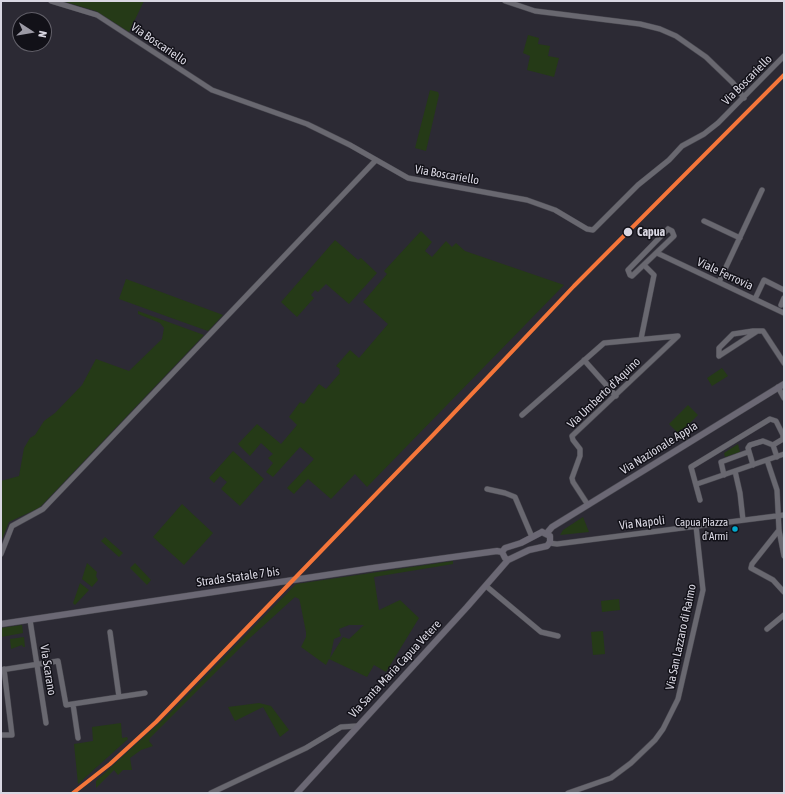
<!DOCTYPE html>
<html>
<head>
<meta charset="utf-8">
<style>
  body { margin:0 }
  #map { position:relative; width:785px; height:794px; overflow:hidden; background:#2c2a34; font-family:"Asap Condensed",sans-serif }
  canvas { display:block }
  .frame { position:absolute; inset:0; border:2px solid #d9d7e2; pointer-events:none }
  .north { position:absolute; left:12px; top:12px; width:40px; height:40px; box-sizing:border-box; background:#121118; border:1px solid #626069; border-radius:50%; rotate:102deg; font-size:11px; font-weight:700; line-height:16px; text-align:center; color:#d9d7e2 }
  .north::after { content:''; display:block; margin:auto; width:14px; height:18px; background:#9c9aa5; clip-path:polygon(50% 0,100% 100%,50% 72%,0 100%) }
</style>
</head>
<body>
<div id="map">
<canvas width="785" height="794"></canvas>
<div class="frame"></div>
<div class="north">N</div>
</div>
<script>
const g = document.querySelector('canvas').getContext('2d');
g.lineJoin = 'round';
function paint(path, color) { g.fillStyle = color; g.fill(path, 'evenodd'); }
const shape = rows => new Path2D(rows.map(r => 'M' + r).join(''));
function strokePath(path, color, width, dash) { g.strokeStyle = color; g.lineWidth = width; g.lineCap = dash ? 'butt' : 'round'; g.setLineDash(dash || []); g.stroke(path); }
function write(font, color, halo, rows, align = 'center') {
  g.font = font + ' "Asap Condensed",sans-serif'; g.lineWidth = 3; g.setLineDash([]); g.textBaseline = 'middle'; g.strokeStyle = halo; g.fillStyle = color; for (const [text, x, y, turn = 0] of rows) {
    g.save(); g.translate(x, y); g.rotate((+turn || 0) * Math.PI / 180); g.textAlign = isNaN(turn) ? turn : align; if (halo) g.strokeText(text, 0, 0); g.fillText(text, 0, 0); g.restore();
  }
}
paint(shape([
  [62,1,144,1,129,32,96,11],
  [528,35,539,38,538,44,550,46,548,56,559,58,554,77,527,70,530,56,523,53],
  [430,90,438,92,439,95,426,151,415,148],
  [421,231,432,242,425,251,432,257,446,241,452,247,456,243,465,251,564,285,367,487,355,474,331,499,308,479,294,494,287,488,314,459,300,447,273,477,266,472,273,463,268,458,273,454,261,443,250,456,238,444,257,424,281,444,297,425,289,417,300,402,304,404,319,384,326,389,340,373,339,371,340,369,336,366,350,350,359,358,388,324,363,302,387,274,384,271],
  [335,240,358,260,361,258,377,273,349,304,326,284,318,292,315,290,311,295,314,298,297,317,281,302],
  [126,279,137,283,223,315,208,331,177,320,119,299],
  [138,311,204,335,45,502,39,508,9,522,1,542,1,481,19,476,24,448,30,438,35,435,44,421,55,413,82,385,96,359,129,371,162,339,164,328,160,323,138,314],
  [722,368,728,376,712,386,707,378],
  [688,405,698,415,679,434,669,424],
  [738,444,740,452,725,457,724,453],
  [233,451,264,479,240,506,221,489,227,482,220,476,214,483,209,478],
  [182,504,213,533,184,565,153,537],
  [583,517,589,532,560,535,563,530],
  [105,537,123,553,119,557,101,541],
  [453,561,453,564,374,577,379,610,400,600,419,618,386,672,374,665,367,677,329,659,326,665,301,647,306,637,306,632,300,602,299,599,295,597,251,637,150,738,149,741,153,746,141,750,130,758,132,770,123,770,118,775,114,770,96,788,96,781,168,715,296,584],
  [349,625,364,625,349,639,343,637,330,658,334,639,341,636,339,629],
  [87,563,97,572,96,576,98,580,92,587,82,579],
  [135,563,151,580,147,585,130,568],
  [80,583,89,590,75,605,73,603],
  [619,599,620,610,602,612,601,601],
  [22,625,23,633,1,637,1,628],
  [603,631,605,654,593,655,591,632],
  [24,637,25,647,23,647,22,645,11,649,10,639],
  [259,703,271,706,289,730,280,737,263,707,235,721,228,707],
  [121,723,122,738,127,737,128,739,78,784,74,744,93,741,92,727]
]), '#253a17');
const minor = shape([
  [51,1,97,15,212,90,307,124,350,145,408,178,527,200,555,210,587,229,593,230,638,185,669,160,682,146,704,134,718,123,784,56],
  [505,1,535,11,640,24,660,29,676,36,706,57,733,83,744,98],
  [704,221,740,238],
  [668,229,672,231,674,236,632,276,630,275,628,270,668,229],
  [657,253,784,313],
  [719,282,762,190],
  [755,299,764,280,784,290],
  [781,305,784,298],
  [641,339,654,275,644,265],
  [719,356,719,348,733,334,753,331,763,331,784,363],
  [719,356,756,332],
  [584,360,616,396],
  [778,387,784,398],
  [522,415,604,343,678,336,572,436,573,440,580,449,580,456,572,478,573,482,588,505],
  [767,460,777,490,779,530,784,556],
  [753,465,748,448,750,445,763,441,773,445,777,457],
  [735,471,740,493,743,520],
  [724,475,721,462,748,452],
  [697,484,784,454],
  [487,489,505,493,515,497,532,537],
  [700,500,691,467,770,419,776,421,783,435,783,439,773,445],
  [779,530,752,564,751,568,773,580,784,592],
  [549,543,557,544,784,515],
  [1,554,12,526,43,509,376,160],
  [486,586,541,632,558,636],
  [30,620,46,723],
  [767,629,784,615],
  [110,632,119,697],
  [1,670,58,661,66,705,145,693],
  [73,704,78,738],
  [1,735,12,735,4,669],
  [211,793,306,748,341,727,357,726],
  [568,793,611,778,631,763,655,740,663,729,678,699,703,590,696,526]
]);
const major = shape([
  [542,532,550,536,550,542,547,546,529,550,508,560,505,558,502,552,505,548,521,543,542,532],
  [547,533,552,527,784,384],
  [1,624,373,568,497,551,502,552],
  [297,793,467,607,508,560]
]);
strokePath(minor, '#48474f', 6);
strokePath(major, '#48474f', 7);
strokePath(minor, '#696870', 5);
strokePath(major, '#6b6874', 6);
strokePath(shape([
  [73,793,110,764,156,722,434,434,574,286,784,75]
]), '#f5763a', 4);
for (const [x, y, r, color] of [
  [628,232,5,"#d9d7e2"],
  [735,529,3.5,"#00a9ce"]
]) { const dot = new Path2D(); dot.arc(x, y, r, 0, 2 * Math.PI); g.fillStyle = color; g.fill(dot); strokePath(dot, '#121118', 1.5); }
write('11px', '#d9d7e2', '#121118', [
  ["Capua Piazza",728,523],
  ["d'Armi",728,537]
], 'right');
write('12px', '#d9d7e2', '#121118', [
  ["Via Boscariello",159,44,34],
  ["Via Boscariello",747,80,-45],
  ["Via Boscariello",447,175,10],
  ["Viale Ferrovia",725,274,25],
  ["Via Umberto d'Aquino",604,393,-44],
  ["Via Nazionale Appia",659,448,-32],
  ["Via Napoli",642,523,-7],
  ["Strada Statale 7 bis",238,577,-8],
  ["Via San Lazzaro di Raimo",681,637,-78],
  ["Via Santa Maria Capua Vetere",395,669,-47],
  ["Via Scarano",48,670,81]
]);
write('bold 12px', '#d9d7e2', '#121118', [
  ["Capua",637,232]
], 'left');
</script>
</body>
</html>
